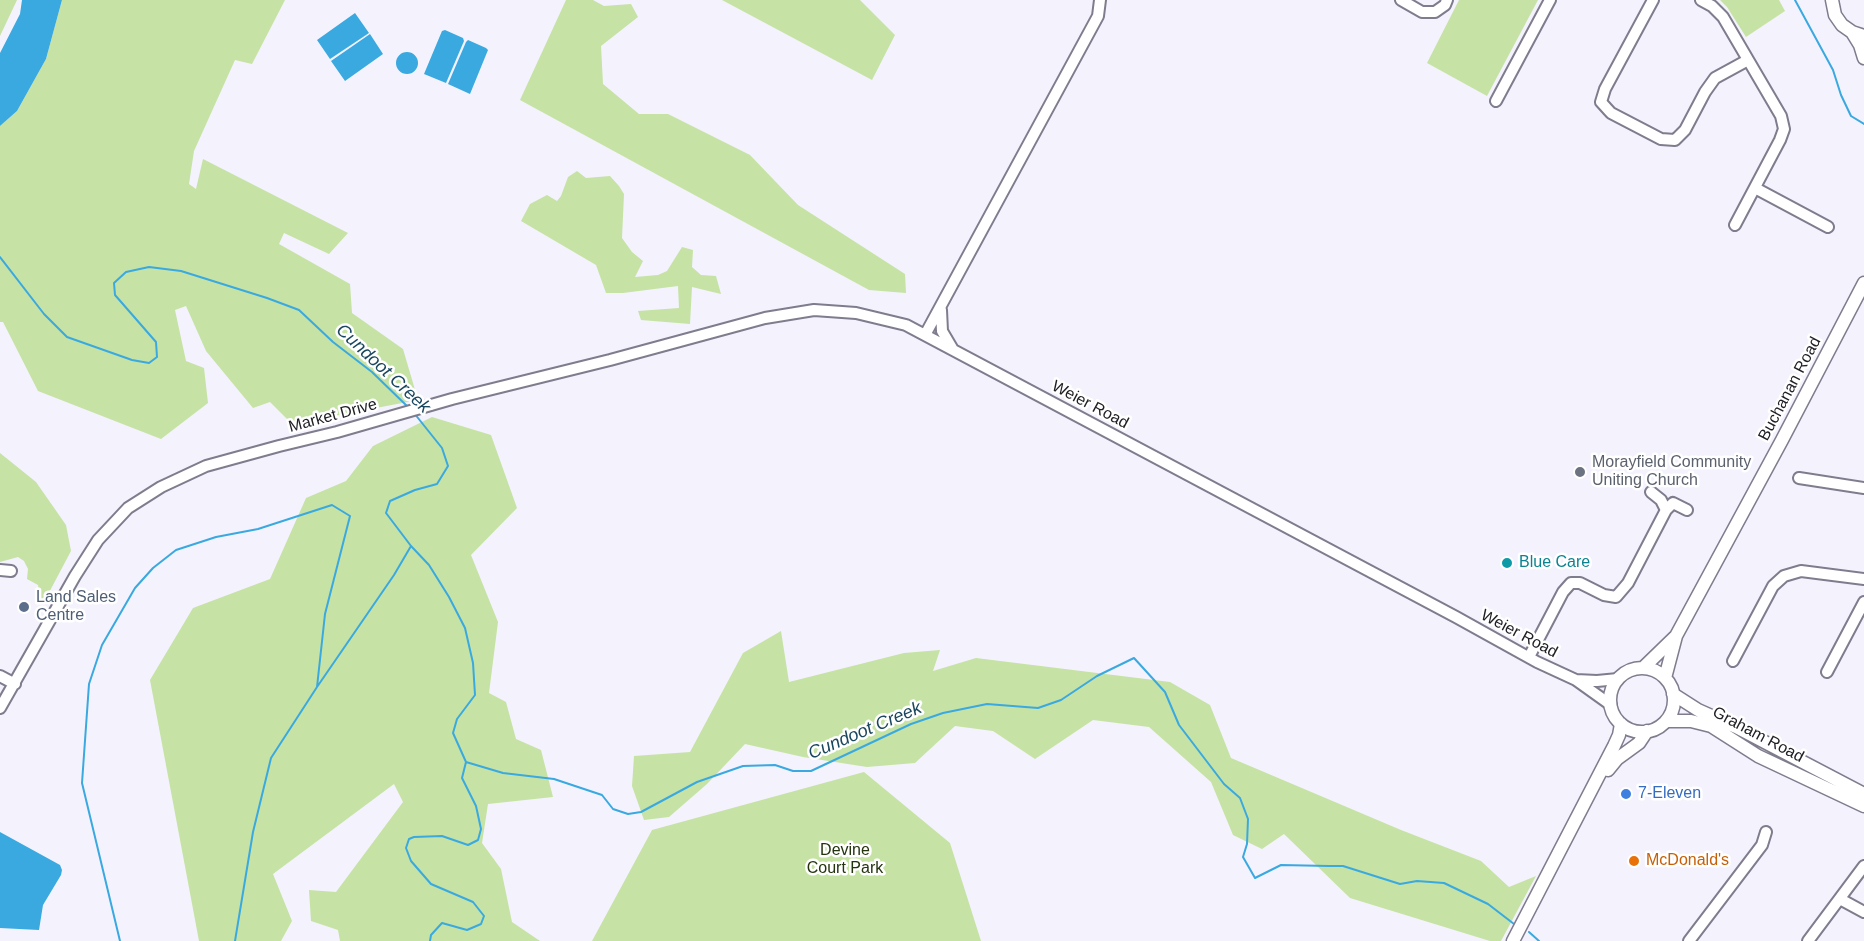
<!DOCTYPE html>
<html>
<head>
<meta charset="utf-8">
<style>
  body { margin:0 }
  canvas { display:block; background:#f3f2fd }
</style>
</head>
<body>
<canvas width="1864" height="941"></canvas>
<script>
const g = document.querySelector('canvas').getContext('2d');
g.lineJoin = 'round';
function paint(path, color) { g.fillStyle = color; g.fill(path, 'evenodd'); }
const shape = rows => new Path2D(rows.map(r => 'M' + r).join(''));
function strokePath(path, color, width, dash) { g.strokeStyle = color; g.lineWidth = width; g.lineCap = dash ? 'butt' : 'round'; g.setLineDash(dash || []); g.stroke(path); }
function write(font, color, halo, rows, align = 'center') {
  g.font = font + ' Arial,sans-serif'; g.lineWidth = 5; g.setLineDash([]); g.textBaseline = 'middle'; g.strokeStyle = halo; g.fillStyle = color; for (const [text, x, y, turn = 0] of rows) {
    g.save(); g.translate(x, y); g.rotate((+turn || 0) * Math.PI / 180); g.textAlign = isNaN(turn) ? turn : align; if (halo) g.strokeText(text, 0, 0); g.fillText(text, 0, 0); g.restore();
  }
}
paint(shape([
  [0,0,17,0,0,36],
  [62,0,285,0,252,64,235,60,194,151,189,184,196,189,203,159,348,233,329,254,284,233,279,244,350,284,352,313,403,349,418,400,292,424,270,402,253,408,206,351,186,306,175,310,186,361,204,368,208,403,161,439,38,391,3,322,0,322,0,126,17,111,46,59],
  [566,0,593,0,604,6,631,4,638,17,601,46,603,84,639,114,668,114,750,155,798,205,905,274,906,293,869,290,520,100],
  [722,0,860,0,895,35,872,80],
  [1459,0,1538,0,1487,96,1427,63],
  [1720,0,1779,0,1785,11,1746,37,1727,7],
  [577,171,586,178,610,176,619,186,624,194,622,238,632,252,643,261,635,277,658,275,667,271,682,247,693,250,692,267,701,275,716,276,721,294,692,287,690,324,641,320,638,311,679,308,678,286,623,293,606,293,596,265,521,221,530,204,547,195,557,201,561,196,568,177],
  [432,417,491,435,517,508,471,555,498,622,489,693,506,702,516,739,541,750,553,797,488,804,482,843,501,869,512,922,540,941,340,941,338,930,311,921,309,890,336,892,403,802,394,784,273,874,292,921,281,941,199,941,150,680,193,608,270,579,306,498,346,481,373,446],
  [0,453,36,482,66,525,71,551,44,602,40,597,38,585,27,579,28,569,24,561,18,557,0,562],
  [781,631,789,682,904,653,940,650,933,671,976,658,1170,682,1210,705,1231,758,1401,830,1481,861,1509,887,1536,876,1501,941,1490,941,1350,898,1284,834,1262,849,1233,835,1211,782,1149,727,1093,720,1035,759,993,731,955,726,915,763,867,767,803,757,745,744,707,784,669,817,644,820,632,786,634,756,690,752,743,653],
  [864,772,950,843,981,941,592,941,652,830]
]), '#c6e3a5');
paint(shape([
  [22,0,62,0,46,59,17,111,0,126,0,53,20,14],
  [355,13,369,33,330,59,317,40],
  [445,30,463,38,464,41,446,83,424,74,442,31],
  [370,34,383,54,345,81,331,61],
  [468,40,486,48,488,50,470,94,448,84,466,42],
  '396 63a11 11 0 1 1 22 0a11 11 0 1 1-22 0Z',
  [0,832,60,865,62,870,61,875,43,905,39,930,0,928]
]), '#3aa9e0');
strokePath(shape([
  [1795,0,1833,70,1841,95,1851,116,1864,124],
  [0,257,44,314,67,337,132,360,149,363,157,357,156,342,115,295,114,283,126,272,149,267,181,271,267,298,299,310,333,342,372,372,408,407],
  [414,413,442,448,448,466,437,484,415,490,390,501,386,513,411,546,429,565,449,597,465,628,473,663,475,695,457,719,453,733,466,762,503,773,554,779,602,795,613,809,628,814,641,812,697,782,743,766,775,765,793,771,811,771,911,724,943,713,987,704,1038,708,1061,700,1097,676,1134,658,1165,692,1179,725,1224,784,1240,798,1248,819,1247,844,1243,857,1255,878,1281,865,1329,866,1343,866,1400,884,1417,881,1444,883,1488,904,1514,924],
  [1529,932,1539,941],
  [120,941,82,783,89,684,102,645,135,588,153,568,176,550,216,537,258,529,332,505,350,516,325,614,317,687],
  [235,941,253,832,271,758,317,687,394,575,411,546],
  [430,941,431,935,442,923,467,930,481,924,484,916,473,902,431,884,411,861,406,848,409,839,414,837,442,836,468,845,478,840,481,829,476,806,462,778,466,762]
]), '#3aa9e0', 2);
const minor = shape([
  [1401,0,1422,12,1435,12,1445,5,1447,0],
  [1653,0,1605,89,1601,102,1611,113,1661,139,1675,140,1685,130,1705,92,1715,78,1748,60],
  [1701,0,1712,6,1723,17,1781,116,1784,129,1780,140,1735,225],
  [1496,101,1550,0],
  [1755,188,1828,227],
  [941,310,942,331,952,348],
  [925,335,1098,16,1100,0],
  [1799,478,1864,488],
  [1666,510,1673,503,1687,510],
  [0,570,11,571],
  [1529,657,1563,592,1571,583,1580,583,1604,595,1616,597,1628,583,1666,510,1661,500,1651,492],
  [1733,661,1773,586,1784,576,1801,571,1864,579],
  [1827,672,1864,602],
  [0,676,15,684],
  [1576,680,1597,681,1618,679],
  [0,708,75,576,98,540,128,508,161,487,206,466,279,446,337,432,452,399,610,360,765,318,814,310,856,313,906,325,1456,617,1537,662,1576,680,1611,705],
  [1840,899,1864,912],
  [1689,941,1762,845,1766,832],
  [1808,941,1864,866]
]);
const major = shape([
  [1832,0,1835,15,1842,25,1852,32,1864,36],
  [1852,32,1860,45,1864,58],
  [1643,668,1675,637],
  '1610 700a32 32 0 1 1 64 0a32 32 0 1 1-64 0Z',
  [1665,678,1676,636,1782,440,1864,283],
  [1673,694,1698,710,1736,727,1864,794],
  [1666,721,1691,721,1711,726,1758,756,1864,806],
  [1608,770,1617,759,1639,743,1647,731],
  [1513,941,1614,746,1619,735,1621,724]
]);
strokePath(minor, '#7f7d8d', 14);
strokePath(major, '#7f7d8d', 15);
strokePath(minor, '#fff', 10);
strokePath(major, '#fff', 12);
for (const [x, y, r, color] of [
  [1580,472,6,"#6b7280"],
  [1507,563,6,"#0f9aa8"],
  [24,607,6,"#5c6f8a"],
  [1626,794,6,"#3f7fe0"],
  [1634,861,6,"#e8710a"]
]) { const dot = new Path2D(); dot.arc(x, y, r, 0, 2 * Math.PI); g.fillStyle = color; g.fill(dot); strokePath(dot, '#fff', 2); }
write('16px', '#212026', '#fff', [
  ["Buchanan Road",1790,389,-62],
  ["Weier Road",1090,405,28],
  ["Market Drive",333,416,-15],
  ["Weier Road",1519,634,28],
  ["Graham Road",1758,735,28]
]);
write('16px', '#5b616d', '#fff', [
  ["Morayfield Community",1592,463],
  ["Uniting Church",1592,481]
], 'left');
write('16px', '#0d838f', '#fff', [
  ["Blue Care",1519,563]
], 'left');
write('16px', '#4e5e75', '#fff', [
  ["Land Sales",36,598],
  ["Centre",36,616]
], 'left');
write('16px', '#366cbe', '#fff', [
  ["7-Eleven",1638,794]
], 'left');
write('16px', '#24340e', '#fff', [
  ["Devine",845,851],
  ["Court Park",845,869]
]);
write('16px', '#c56008', '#fff', [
  ["McDonald's",1646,861]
], 'left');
write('italic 18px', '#1a475e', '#fff', [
  ["Cundoot Creek",383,369,43],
  ["Cundoot Creek",865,731,-23]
]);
</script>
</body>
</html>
